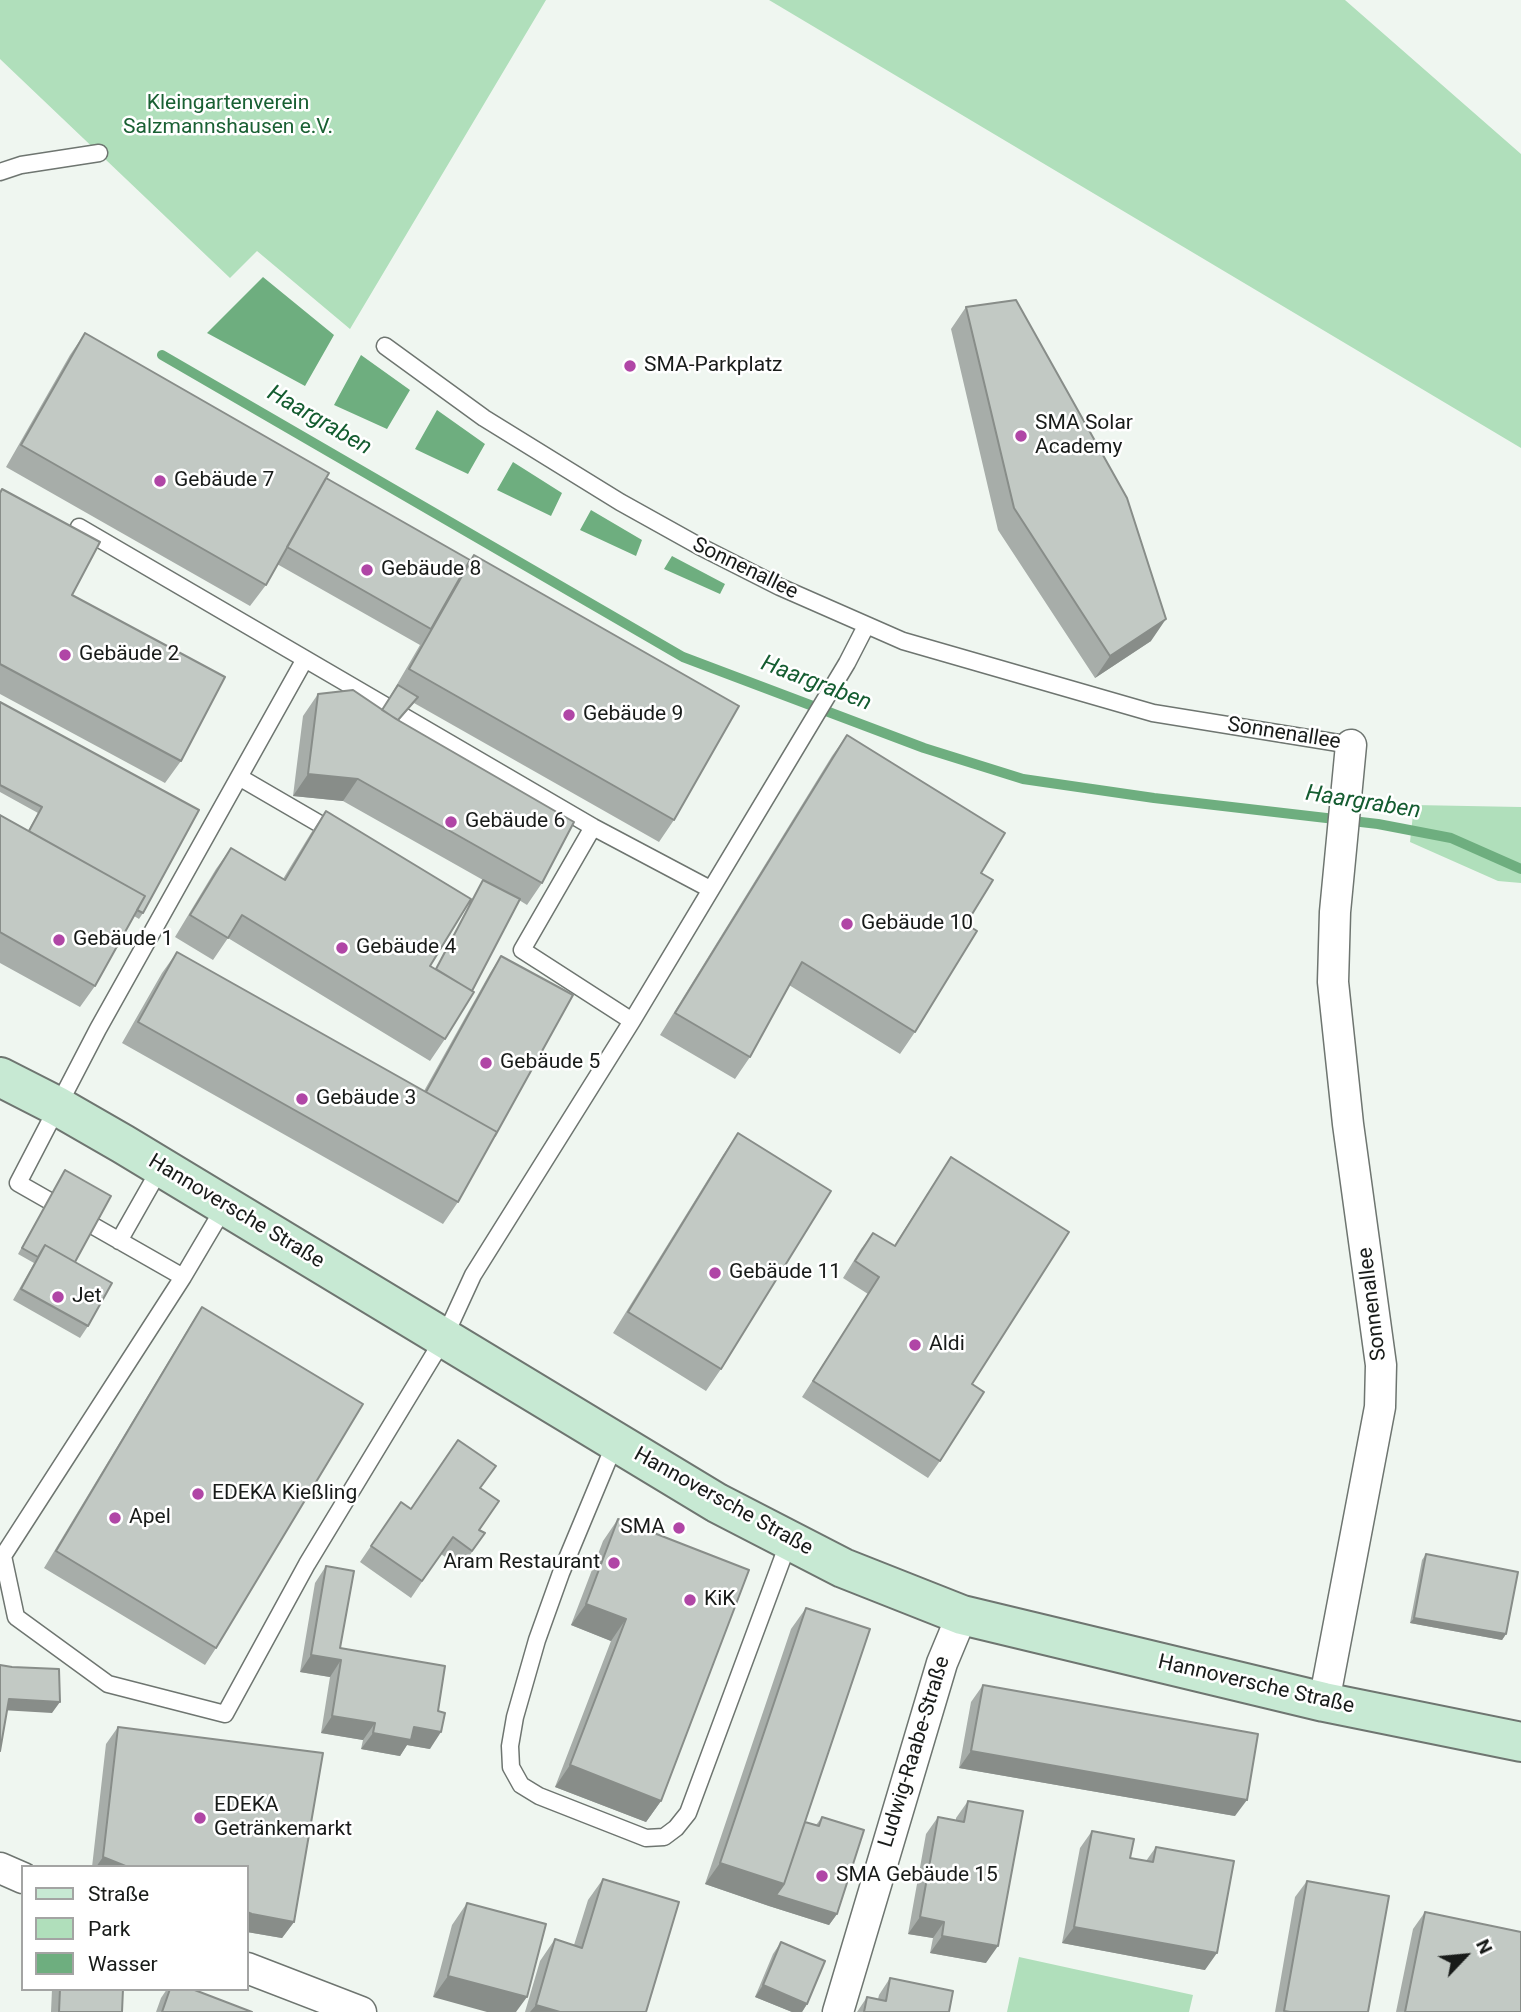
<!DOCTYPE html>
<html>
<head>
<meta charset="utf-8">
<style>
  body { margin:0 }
  #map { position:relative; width:1521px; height:2012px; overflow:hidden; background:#eff6f0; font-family:Roboto,sans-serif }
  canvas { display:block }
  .legend { position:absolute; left:21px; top:1865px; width:228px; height:126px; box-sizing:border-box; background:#fff; border:2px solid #a3a4a3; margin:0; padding:9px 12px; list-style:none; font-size:21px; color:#181b19 }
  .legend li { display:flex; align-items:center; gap:14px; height:35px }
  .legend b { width:35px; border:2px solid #a3a4a3 }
  .north { position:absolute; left:1430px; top:1921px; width:70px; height:70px; -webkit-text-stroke:5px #fff; paint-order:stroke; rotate:64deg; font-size:19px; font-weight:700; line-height:28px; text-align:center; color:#181b19 }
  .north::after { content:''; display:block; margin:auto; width:24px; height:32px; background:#181b19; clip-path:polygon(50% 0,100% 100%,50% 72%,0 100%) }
</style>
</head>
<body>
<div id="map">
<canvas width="1521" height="2012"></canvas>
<ul class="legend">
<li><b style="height:9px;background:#c7e9d3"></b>Straße</li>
<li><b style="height:19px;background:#b0dfbb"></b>Park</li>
<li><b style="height:19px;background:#6eae7f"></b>Wasser</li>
</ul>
<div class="north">N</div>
</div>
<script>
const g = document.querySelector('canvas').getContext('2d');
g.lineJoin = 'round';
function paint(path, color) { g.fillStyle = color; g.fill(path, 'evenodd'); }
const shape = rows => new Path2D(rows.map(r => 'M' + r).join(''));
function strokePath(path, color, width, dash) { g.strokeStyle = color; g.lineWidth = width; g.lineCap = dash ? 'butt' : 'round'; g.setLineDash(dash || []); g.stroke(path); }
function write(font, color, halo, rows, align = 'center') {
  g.font = font + ' Roboto,sans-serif'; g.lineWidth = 5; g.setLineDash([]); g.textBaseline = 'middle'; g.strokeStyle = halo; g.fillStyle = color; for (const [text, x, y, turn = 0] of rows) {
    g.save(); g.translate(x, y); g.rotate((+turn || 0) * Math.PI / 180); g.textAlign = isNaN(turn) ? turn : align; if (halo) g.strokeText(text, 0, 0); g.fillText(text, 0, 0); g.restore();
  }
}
paint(shape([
  [0,0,546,0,350,329,257,251,230,278,0,59],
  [769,0,1345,0,1521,154,1521,448],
  [1414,805,1521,807,1521,883,1498,881,1410,842],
  [1019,1957,1193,1995,1189,2012,1007,2012]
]), '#b0dfbb');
paint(shape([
  [263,277,334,335,305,386,207,333],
  [361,355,410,390,387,429,334,405],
  [437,410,485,444,468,474,415,449],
  [513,462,562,493,551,516,497,490],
  [591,510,642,540,636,556,580,530],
  [672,556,725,584,720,594,664,569]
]), '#6eae7f');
strokePath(shape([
  [162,355,683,657,924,748,1023,779,1154,798,1378,824,1451,838,1521,869]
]), '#6eae7f', 10);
const service = shape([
  [0,172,21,165,99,153],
  [385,346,484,418,620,502,699,546,780,587,903,641,1153,713,1351,745],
  [79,527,593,827,710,889],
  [239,777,337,834],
  [593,827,522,950,632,1021],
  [225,1206,183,1277,3,1556,16,1617,108,1684,225,1714,307,1564,444,1338,473,1275,632,1021,847,663,866,626],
  [119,1241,161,1167],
  [183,1277,18,1183,98,1029,305,659],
  [616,1441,561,1573,537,1640,515,1717,510,1746,511,1767,521,1785,539,1796,646,1838,664,1837,676,1828,688,1813,789,1541]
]);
const minor = shape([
  [1324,1702,1380,1407,1381,1365,1348,1124,1333,982,1335,912,1351,745],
  [0,1868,23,1878],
  [247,1968,361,2012],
  [838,2012,942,1663,962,1615]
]);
const secondary = shape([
  [0,1077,57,1106,123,1144,717,1503,843,1568,962,1615,1324,1702,1521,1742]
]);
strokePath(service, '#6e7570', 19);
strokePath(minor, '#6e7570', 33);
strokePath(secondary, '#6e7570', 42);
strokePath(service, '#fff', 16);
strokePath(minor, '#fff', 30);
strokePath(secondary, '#c7e9d3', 38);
paint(shape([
  [966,307,1151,641,1095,678,998,530,951,329],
  [85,333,326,478,674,820,659,842,414,703,398,721,542,883,527,905,519,900,445,1039,430,1061,228,938,213,960,175,937,216,869,231,848,283,879,311,833,326,811,430,966,436,969,483,880,343,801,293,796,303,716,318,694,382,710,420,645,277,564,266,585,250,606,6,467,70,355],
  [0,492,72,595,181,761,165,783,0,694],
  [0,702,143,913,139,919,134,916,95,986,80,1007,0,963,0,815,28,831,38,813,0,792],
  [847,735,981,873,966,924,915,1032,900,1054,789,985,750,1057,735,1079,660,1035,832,756],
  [177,952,424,1091,490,973,501,956,458,1202,443,1224,122,1043,162,973],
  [738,1133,721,1369,706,1391,613,1333,723,1155],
  [951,1157,972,1384,940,1461,928,1478,802,1397,868,1294,843,1278,861,1249,873,1233,894,1246],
  [65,1170,75,1262,88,1326,80,1338,13,1300,34,1263,18,1254],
  [202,1307,216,1648,205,1665,44,1568,191,1324],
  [480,1488,479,1530,485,1533,461,1568,441,1554,411,1598,360,1562,401,1502,411,1509],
  [618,1519,661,1801,646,1822,555,1787,611,1641,571,1625,603,1541],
  [1426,1554,1506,1634,1502,1640,1410,1623,1422,1560],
  [326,1566,340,1648,430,1749,407,1745,400,1756,361,1749,363,1740,321,1733,330,1677,300,1672,315,1583],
  [806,1608,805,1822,816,1825,822,1817,837,1914,829,1925,769,1906,705,1884,791,1629],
  [983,1685,1235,1816,959,1768,971,1702],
  [118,1727,323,1753,294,1922,282,1938,247,1932,247,1867,92,1867,106,1744],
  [968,1801,986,1963,930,1953,933,1938,908,1934,926,1834,938,1817,956,1821,956,1818],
  [1092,1831,1130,1858,1146,1861,1156,1847,1205,1970,1062,1943,1080,1848],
  [603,1879,646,2012,525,2012,540,1961,555,1939,574,1945,588,1900],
  [1307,1881,1368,2012,1275,2012,1295,1897],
  [467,1903,546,1924,433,1997,452,1925],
  [1425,1912,1521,2012,1396,2012,1413,1929],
  [781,1942,807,2004,802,2012,792,2012,755,1997,773,1954],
  [890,1978,949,2012,857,2012,867,1997,878,1999,879,1995],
  [52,1989,123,1989,122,2012,51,2012],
  [167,1989,192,1989,252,2012,156,2012,161,1998]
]), '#a7ada9');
paint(shape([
  [1166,619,1151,641,1095,678,1110,656],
  [308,774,358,779,343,801,293,796],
  [586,1604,626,1619,611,1641,571,1625],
  [1414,1618,1506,1634,1502,1640,1410,1623],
  [311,1655,341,1660,330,1677,300,1672],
  [9,1699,60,1702,52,1713,1,1710],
  [332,1716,375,1723,363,1740,321,1733],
  [414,1727,441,1732,430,1749,407,1745,400,1756,361,1749,373,1733],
  [971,1751,1247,1800,1235,1816,959,1768],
  [570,1765,661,1801,646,1822,555,1787],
  [103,1857,128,1867,96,1867],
  [720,1863,784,1884,837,1914,829,1925,769,1906,705,1884],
  [247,1912,294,1922,282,1938,247,1932],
  [920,1917,944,1922,933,1938,908,1934],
  [1074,1927,1217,1953,1205,1970,1062,1943],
  [942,1936,998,1946,986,1963,930,1953],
  [448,1976,527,1997,516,2012,487,2012,433,1997],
  [763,1985,807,2004,802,2012,792,2012,755,1997],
  [536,2005,560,2012,530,2012]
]), '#888d89');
const building = shape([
  [1016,300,1127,498,1166,619,1110,656,1014,508,966,307,1016,300],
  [85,333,329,473,266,585,21,445,85,333],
  [326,478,470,560,431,629,287,547,326,478],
  [2,489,100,542,72,595,225,677,181,761,0,664,0,493,2,489],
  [474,555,739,706,674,820,409,669,474,555],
  [398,685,418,697,398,720,382,710,398,685],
  [353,690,396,719,574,822,542,883,358,779,308,774,318,694,353,690],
  [0,702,199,810,143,913,137,910,145,896,29,831,42,807,0,785,0,702],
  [847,735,1005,833,981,873,993,880,966,924,977,931,915,1032,802,962,750,1057,675,1013,847,735],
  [326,811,471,899,430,966,474,992,445,1039,242,915,228,938,190,915,231,848,285,880,326,811],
  [0,815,145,896,95,986,0,932,0,815],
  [483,880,520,899,472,991,436,969,483,880],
  [177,952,497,1132,458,1202,138,1022,177,952],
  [501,956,573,995,495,1136,497,1132,426,1092,501,956],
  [738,1133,831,1191,721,1369,628,1312,738,1133],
  [951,1157,1069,1232,972,1384,984,1392,940,1461,813,1381,879,1277,855,1261,873,1233,895,1246,951,1157],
  [65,1170,111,1196,75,1262,45,1245,38,1257,22,1248,65,1170],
  [45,1245,112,1283,88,1326,21,1289,45,1245],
  [202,1307,363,1404,216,1648,56,1551,202,1307],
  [458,1440,496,1466,480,1488,499,1501,479,1530,485,1533,472,1551,453,1537,422,1581,371,1546,401,1502,411,1509,458,1440],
  [618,1519,749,1570,661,1801,570,1765,626,1619,586,1604,618,1519],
  [1426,1554,1518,1572,1506,1634,1414,1618,1426,1554],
  [326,1566,354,1571,340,1648,445,1666,438,1711,445,1713,441,1732,414,1727,411,1740,373,1733,375,1723,332,1716,341,1660,311,1655,326,1566],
  [806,1608,870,1629,784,1884,720,1863,806,1608],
  [0,1665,12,1667,59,1669,60,1702,9,1699,0,1751,0,1665],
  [983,1685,1258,1734,1247,1800,971,1751,983,1685],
  [118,1727,323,1753,294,1922,252,1914,247,1912,247,1867,128,1867,103,1857,118,1727],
  [968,1801,1023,1811,998,1946,942,1936,944,1922,920,1917,938,1817,964,1822,968,1801],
  [822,1817,864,1830,837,1914,776,1895,784,1884,805,1822,819,1826,822,1817],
  [1092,1831,1134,1839,1130,1858,1153,1862,1156,1847,1234,1861,1217,1953,1074,1927,1092,1831],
  [603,1879,679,1902,646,2012,560,2012,536,2005,555,1939,582,1948,603,1879],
  [1307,1881,1389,1896,1368,2012,1290,2012,1284,2011,1307,1881],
  [467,1903,546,1924,527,1997,448,1976,467,1903],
  [1425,1912,1521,1932,1521,2012,1405,2012,1425,1912],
  [781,1942,825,1961,807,2004,763,1985,781,1942],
  [890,1978,953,1991,949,2012,864,2012,867,1997,886,2001,890,1978],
  [60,1989,123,1989,122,2012,59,2012,60,1989],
  [170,1989,192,1989,252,2012,162,2012,170,1989]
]);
paint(building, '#c2c9c4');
strokePath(building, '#888d89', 2);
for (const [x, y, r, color] of [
  [630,366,7,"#b046a6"],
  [1021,436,7,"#b046a6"],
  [160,481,7,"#b046a6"],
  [367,570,7,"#b046a6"],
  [65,655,7,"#b046a6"],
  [569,715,7,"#b046a6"],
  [451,822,7,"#b046a6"],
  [847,924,7,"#b046a6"],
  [59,940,7,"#b046a6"],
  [342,948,7,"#b046a6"],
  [486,1063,7,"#b046a6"],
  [302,1099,7,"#b046a6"],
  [715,1273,7,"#b046a6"],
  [58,1297,7,"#b046a6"],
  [915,1345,7,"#b046a6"],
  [198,1494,7,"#b046a6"],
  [115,1518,7,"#b046a6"],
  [679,1528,7,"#b046a6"],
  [614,1563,7,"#b046a6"],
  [690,1600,7,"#b046a6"],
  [200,1818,7,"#b046a6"],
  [822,1876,7,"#b046a6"]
]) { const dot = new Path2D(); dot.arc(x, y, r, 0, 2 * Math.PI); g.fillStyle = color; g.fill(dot); strokePath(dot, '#fff', 2.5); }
write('21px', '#196033', '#fff', [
  ["Kleingartenverein",228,104],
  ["Salzmannshausen e.V.",228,128]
]);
write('21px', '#181b19', '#fff', [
  ["SMA-Parkplatz",644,366],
  ["SMA Solar",1035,424],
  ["Academy",1035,448],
  ["Gebäude 7",174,481],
  ["Gebäude 8",381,570],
  ["Gebäude 2",79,655],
  ["Gebäude 9",583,715],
  ["Gebäude 6",465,822],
  ["Gebäude 10",861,924],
  ["Gebäude 1",73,940],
  ["Gebäude 4",356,948],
  ["Gebäude 5",500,1063],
  ["Gebäude 3",316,1099],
  ["Gebäude 11",729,1273],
  ["Jet",72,1297],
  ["Aldi",929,1345],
  ["EDEKA Kießling",212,1494],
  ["Apel",129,1518],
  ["SMA",665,1528,"right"],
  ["Aram Restaurant",600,1563,"right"],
  ["KiK",704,1600],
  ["EDEKA",214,1806],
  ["Getränkemarkt",214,1830],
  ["SMA Gebäude 15",836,1876]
], 'left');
write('21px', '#181b19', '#fff', [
  ["Sonnenallee",745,569,26],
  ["Sonnenallee",1284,734,9],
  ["Hannoversche Straße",236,1212,31],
  ["Sonnenallee",1373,1304,-97],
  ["Hannoversche Straße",723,1502,29],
  ["Hannoversche Straße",1256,1685,13],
  ["Ludwig-Raabe-Straße",915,1752,-73]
]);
write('italic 23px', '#145c30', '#fff', [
  ["Haargraben",319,421,30],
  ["Haargraben",816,684,21],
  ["Haargraben",1363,803,9]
]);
</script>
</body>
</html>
